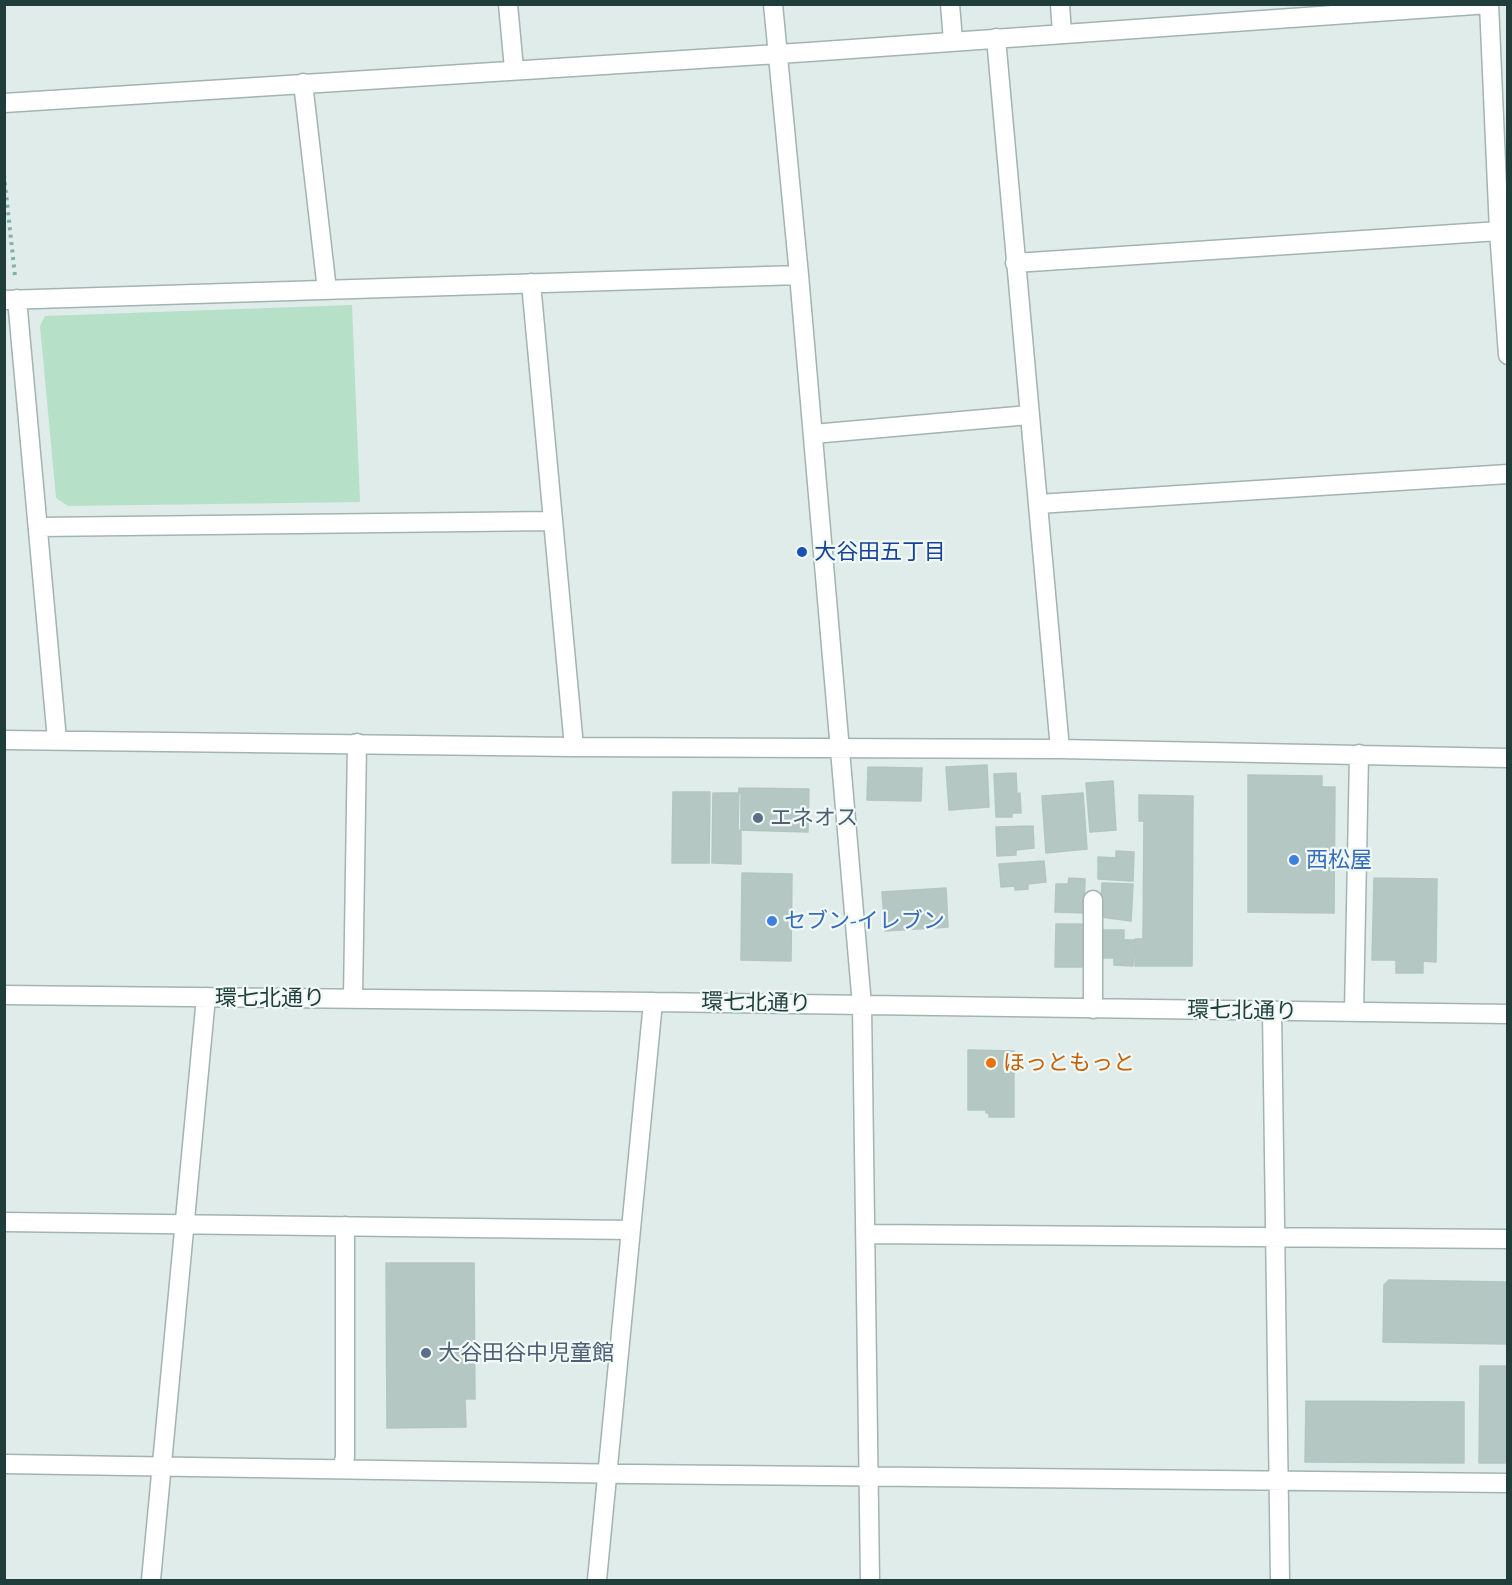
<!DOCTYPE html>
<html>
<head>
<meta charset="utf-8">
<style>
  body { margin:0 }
  #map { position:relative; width:1512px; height:1585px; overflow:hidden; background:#e0ece9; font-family:"Alegreya Sans",sans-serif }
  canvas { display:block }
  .frame { position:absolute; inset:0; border:6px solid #1f3e3b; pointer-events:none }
</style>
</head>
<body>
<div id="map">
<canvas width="1512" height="1585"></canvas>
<div class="frame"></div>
</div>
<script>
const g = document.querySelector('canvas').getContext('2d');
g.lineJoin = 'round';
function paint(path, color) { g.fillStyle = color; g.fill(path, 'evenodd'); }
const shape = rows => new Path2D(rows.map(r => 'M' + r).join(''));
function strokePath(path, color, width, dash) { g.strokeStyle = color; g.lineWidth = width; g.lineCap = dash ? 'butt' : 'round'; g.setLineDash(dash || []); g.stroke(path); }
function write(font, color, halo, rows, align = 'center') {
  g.font = font + ' "Alegreya Sans","Noto Sans JP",sans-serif'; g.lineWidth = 4.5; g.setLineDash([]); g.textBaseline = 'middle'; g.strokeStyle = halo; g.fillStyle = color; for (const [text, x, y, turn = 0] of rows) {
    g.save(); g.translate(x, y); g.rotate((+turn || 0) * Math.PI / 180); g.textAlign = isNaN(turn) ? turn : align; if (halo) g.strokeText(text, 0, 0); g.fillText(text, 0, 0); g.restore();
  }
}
paint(shape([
  [352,305,360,502,68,506,56,498,40,326,45,316]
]), '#b7e0c9');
const building = shape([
  [987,765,989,807,949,810,946,767,987,765],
  [868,767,922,768,921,801,867,800,868,767],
  [1016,773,1017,794,1020,793,1021,813,1012,813,1012,817,996,817,994,774,1016,773],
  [1248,775,1322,776,1322,787,1335,787,1334,913,1248,912,1248,775],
  [1113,781,1116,830,1090,832,1086,783,1113,781],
  [739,788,809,789,808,832,738,830,739,788],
  [673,792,710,792,709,863,672,863,673,792],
  [713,793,741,793,741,864,712,863,713,793],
  [1083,793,1087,849,1046,853,1042,796,1083,793],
  [1139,795,1193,796,1192,966,1135,966,1135,939,1143,939,1144,821,1139,821,1139,795],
  [1033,826,1034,848,1016,850,1016,855,997,856,996,827,1033,826],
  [1116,851,1134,852,1133,881,1098,879,1098,857,1116,858,1116,851],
  [1044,861,1046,882,1028,884,1028,889,1015,890,1015,886,1001,887,999,864,1044,861],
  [742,873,792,874,791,961,741,960,742,873],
  [1069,878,1085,879,1084,913,1055,912,1056,884,1068,884,1069,878],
  [1374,878,1437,879,1436,962,1423,961,1423,973,1396,973,1396,960,1372,960,1374,878],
  [1102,883,1133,884,1131,921,1101,917,1102,883],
  [946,888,948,927,885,931,882,892,946,888],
  [1056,924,1083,924,1082,967,1055,967,1056,924],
  [1102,930,1124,930,1124,940,1134,940,1133,966,1114,965,1114,958,1102,958,1102,930],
  [968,1050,1014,1051,1014,1117,989,1117,989,1113,986,1113,986,1110,968,1110,968,1050],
  [386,1263,474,1263,475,1399,465,1399,466,1427,387,1428,386,1263],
  [1389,1280,1508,1282,1508,1344,1383,1342,1384,1285,1389,1280],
  [1480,1366,1508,1366,1508,1463,1479,1463,1480,1366],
  [1306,1401,1464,1402,1464,1463,1305,1462,1306,1401]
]);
paint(building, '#b5c7c3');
strokePath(building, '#b2c6c1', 1.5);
const minor = shape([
  [508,4,514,69],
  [773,4,799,275,862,1005,870,1580],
  [950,4,953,41],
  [1060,4,1062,34],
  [1489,4,1499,231,1508,355],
  [996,38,1060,749],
  [303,83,327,290],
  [4,103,809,52,1489,4],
  [1015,263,1499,231],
  [531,283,574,747],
  [17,299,57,740],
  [4,300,799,275],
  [813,434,1029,415],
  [1038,504,1508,474],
  [39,527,552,521],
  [4,740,574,747,1060,749,1508,758],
  [4,995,653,1002,1508,1014],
  [353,998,357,743],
  [1093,1009,1093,900],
  [1272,1011,1280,1580],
  [1354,1012,1359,754],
  [4,1222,631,1230],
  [866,1234,1508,1239],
  [4,1464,632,1474,1508,1483],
  [342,1469,345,1457,345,1226],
  [151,1580,206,997],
  [597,1580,653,1002]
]);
strokePath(minor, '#a2b4b1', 21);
strokePath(shape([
  [4,175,15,276]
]), '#7db3ab', 4, [3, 4.5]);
strokePath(minor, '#fff', 18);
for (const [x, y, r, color] of [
  [802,552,6,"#1a4fb4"],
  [758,818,6,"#5c6f8a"],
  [1294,860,6,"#3f7fe0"],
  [772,921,6,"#3f7fe0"],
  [991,1063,6,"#e8710a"],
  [426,1353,6,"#5c6f8a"]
]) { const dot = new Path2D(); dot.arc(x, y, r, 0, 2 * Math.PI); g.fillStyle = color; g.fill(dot); strokePath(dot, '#f1f9f6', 2); }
write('22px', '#164399', '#f1f9f6', [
  ["大谷田五丁目",814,552]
], 'left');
write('22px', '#4e5e75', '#f1f9f6', [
  ["エネオス",770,818],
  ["大谷田谷中児童館",438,1353]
], 'left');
write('22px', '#366cbe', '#f1f9f6', [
  ["西松屋",1306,860],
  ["セブン-イレブン",784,921]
], 'left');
write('22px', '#1f3e3b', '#f1f9f6', [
  ["環七北通り",270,998],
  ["環七北通り",756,1003,1],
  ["環七北通り",1242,1011,1]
]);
write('22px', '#c56008', '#f1f9f6', [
  ["ほっともっと",1003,1063]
], 'left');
</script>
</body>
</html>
